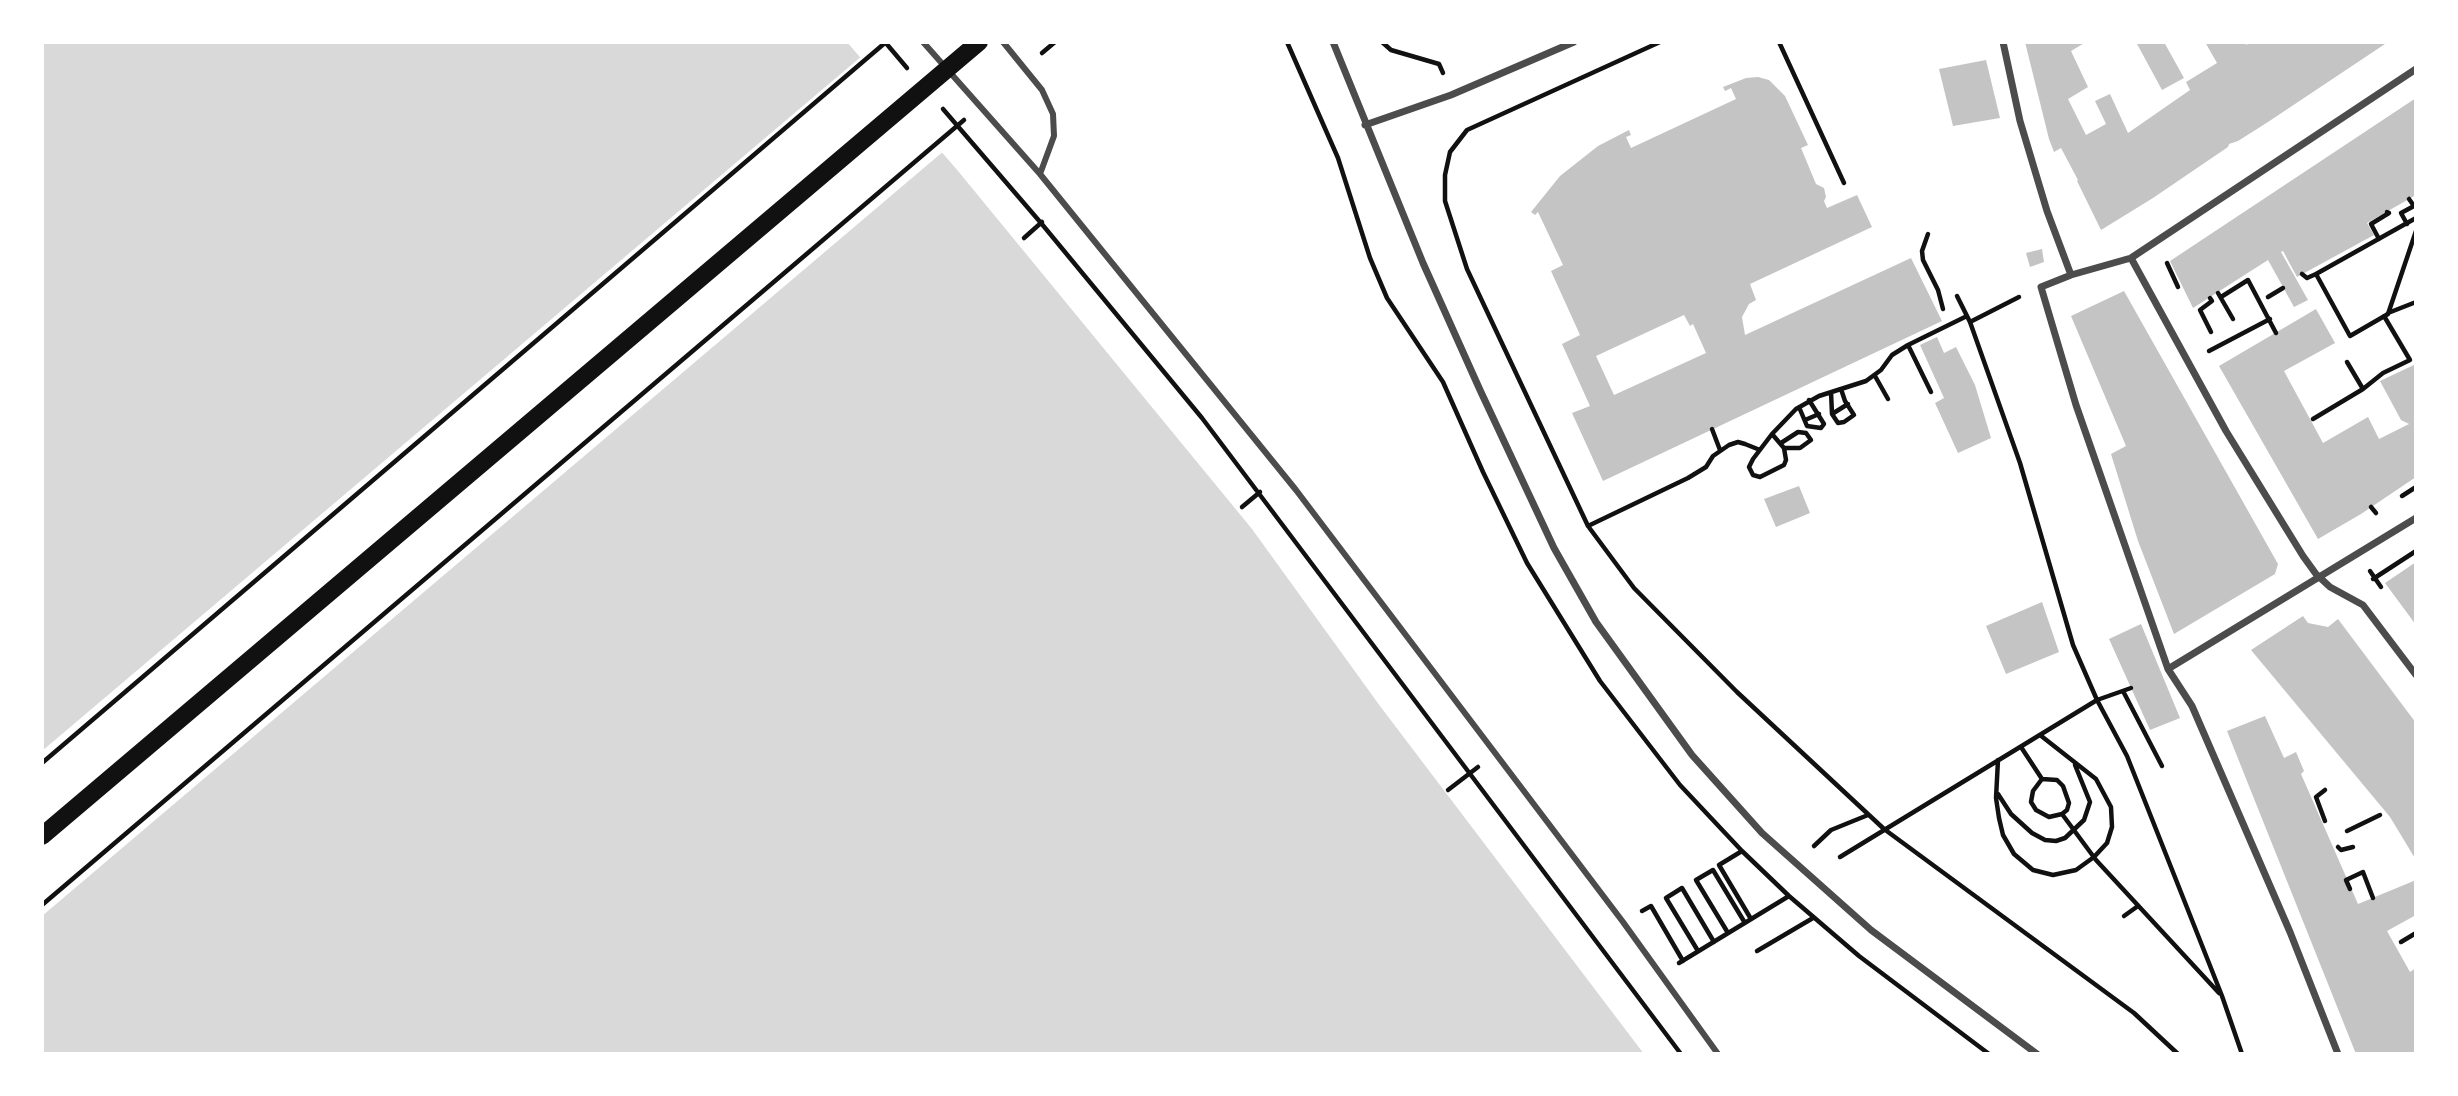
<!DOCTYPE html>
<html>
<head>
<meta charset="utf-8">
<style>
  body { margin:0 }
  #map { position:relative; width:2458px; height:1096px; overflow:hidden; background:#fff; font-family:Manrope,sans-serif }
  canvas { display:block }
  .frame { position:absolute; inset:0; border:44px solid #fff; pointer-events:none }
</style>
</head>
<body>
<div id="map">
<canvas width="2458" height="1096"></canvas>
<div class="frame"></div>
</div>
<script>
const g = document.querySelector('canvas').getContext('2d');
g.lineJoin = 'round';
function paint(path, color) { g.fillStyle = color; g.fill(path, 'evenodd'); }
const shape = rows => new Path2D(rows.map(r => 'M' + r).join(''));
function strokePath(path, color, width, dash) { g.strokeStyle = color; g.lineWidth = width; g.lineCap = dash ? 'butt' : 'round'; g.setLineDash(dash || []); g.stroke(path); }
paint(shape([
  [42,42,847,42,958,171,1252,529,1380,706,1644,1054,42,1054]
]), '#d9d9d9');
paint(shape([
  [863,55,945,150,42,916,42,751]
]), '#fff');
paint(shape([
  [2025,42,2086,42,2071,51,2088,87,2068,99,2086,135,2106,124,2095,101,2110,94,2128,133,2190,90,2186,82,2217,63,2205,42,2247,42,2246,45,2251,42,2388,42,2268,122,2238,141,2229,144,2228,147,2153,198,2101,230,2077,181,2078,180,2061,148,2054,152,2049,139],
  [2136,42,2164,42,2184,78,2162,90],
  [1986,60,2000,118,1953,126,1939,69],
  [1758,77,1769,80,1785,96,1808,145,1801,148,1816,184,1824,188,1826,197,1824,201,1827,208,1857,195,1872,227,1750,284,1756,300,1749,304,1742,317,1745,335,1911,258,1942,321,1603,481,1572,413,1590,406,1562,344,1580,335,1551,271,1563,265,1538,212,1535,215,1531,212,1560,176,1598,146,1629,130,1631,135,1626,137,1631,148,1736,99,1731,88,1725,91,1723,87,1746,78],
  [1684,315,1690,326,1693,324,1706,353,1614,395,1596,356],
  [2416,98,2416,195,2367,223,2374,235,2297,277,2283,251,2281,252,2308,300,2294,307,2268,260,2193,308,2170,261],
  [2042,249,2044,262,2030,267,2026,253],
  [2124,291,2278,564,2275,574,2174,634,2138,541,2111,454,2126,446,2071,316],
  [2316,309,2335,343,2284,371,2323,443,2368,417,2379,439,2409,424,2401,420,2380,381,2416,364,2416,477,2361,514,2318,539,2219,366],
  [1937,337,1944,353,1956,347,1975,385,1991,438,1958,453,1935,403,1944,398,1920,345],
  [1799,486,1810,513,1776,527,1764,499],
  [2416,562,2416,625,2385,583],
  [2042,602,2059,652,2006,674,1986,626],
  [2303,616,2308,623,2328,627,2338,619,2416,723,2416,860,2390,817,2251,650],
  [2141,624,2180,718,2150,730,2109,639],
  [2265,716,2284,758,2296,752,2304,771,2301,774,2358,904,2416,880,2416,915,2387,931,2410,972,2416,968,2416,1054,2356,1054,2227,731]
]), '#c4c4c4');
strokePath(shape([
  [885,42,907,68],
  [1287,42,1338,158,1370,258,1387,298,1443,382,1483,472,1527,563,1600,681,1680,785,1742,851,1789,896,1859,956,1989,1054],
  [1382,42,1391,50,1439,64,1443,73],
  [1660,42,1467,130,1450,152,1445,175,1445,201,1467,269,1588,526,1634,588,1737,692,1884,829,2134,1013,2178,1054],
  [1779,42,1844,183],
  [1042,53,1055,42],
  [943,109,1041,223,1202,418,1681,1054],
  [2416,218,2316,274,2350,336,2388,314,2416,231],
  [2407,224,2401,213,2414,206,2409,199],
  [1928,234,1922,251,1923,260,1938,290,1943,309],
  [1024,238,1042,222],
  [2379,239,2371,224,2389,213,2387,212],
  [2167,263,2178,287],
  [2302,274,2307,278,2316,274],
  [2218,293,2233,319],
  [1957,296,1970,322,2020,463,2073,645,2097,700,2127,756,2222,996,2242,1054],
  [2221,297,2248,280,2276,333],
  [2268,297,2283,288],
  [2210,298,2212,301,2200,310,2211,332],
  [2388,313,2416,302],
  [1970,322,2019,297],
  [2209,351,2270,319],
  [2347,362,2363,389,2383,373,2410,360,2384,316],
  [1875,376,1888,399],
  [1831,392,1832,414,1838,423,1844,422,1854,415,1845,401,1841,389],
  [1931,392,1908,345,1967,316],
  [1799,407,1807,426,1821,428,1824,424,1809,400],
  [1832,414,1848,404],
  [2313,419,2363,389],
  [1805,420,1819,414],
  [1712,429,1720,450],
  [1772,434,1784,448,1786,460,1784,465,1760,477,1753,475,1749,467,1753,459,1772,434,1796,409,1819,396,1866,381,1881,370,1892,355,1908,345],
  [1781,443,1798,432,1806,433,1811,440,1800,448,1784,448],
  [2402,496,2416,487],
  [1242,507,1260,492],
  [2371,507,2376,513],
  [1588,526,1688,478,1706,467,1713,456,1729,445,1738,442,1745,444,1760,450],
  [2370,571,2381,587],
  [2373,579,2416,551],
  [2123,691,2162,766],
  [2021,747,2042,779,2033,791,2031,802,2036,810,2049,817,2062,814,2096,860,2219,993],
  [1998,760,1996,798,1999,818,2003,835,2014,854,2033,870,2053,875,2076,870,2094,857,2107,843,2112,827,2111,807,2096,779,2040,735],
  [42,763,886,42],
  [2042,779,2057,780,2063,786,2069,803,2067,810,2062,814],
  [1448,790,1478,767],
  [2325,790,2316,797,2325,821],
  [1998,794,2011,814,2032,833,2045,840,2056,841,2065,838,2084,820,2090,802,2075,765],
  [2347,831,2380,815],
  [1814,846,1831,830,1868,815],
  [2338,847,2341,850,2353,847],
  [1742,851,1719,865,1751,919],
  [1840,857,2097,700,2131,688],
  [2350,889,2346,880,2363,872,2373,898],
  [42,905,964,120],
  [1642,911,1651,906,1683,961],
  [2124,916,2138,906],
  [1728,933,1696,880,1713,870,1745,923],
  [2401,942,2416,933],
  [1698,951,1666,898,1682,888,1714,942],
  [1757,951,1813,918],
  [1679,963,1789,896]
]), '#111', 4.5);
strokePath(shape([
  [923,42,1040,174],
  [1003,42,1042,90,1053,114,1054,136,1040,174,1296,490,1623,922,1718,1054]
]), '#4c4c4c', 6);
strokePath(shape([
  [1333,42,1423,263,1480,390,1554,548,1596,622,1692,755,1762,833,1871,930,2037,1054],
  [2003,42,2020,121,2047,211,2071,275],
  [1365,125,1451,95,1574,42],
  [2131,258,2226,431,2303,556,2316,574,2330,587,2363,605,2416,675],
  [2168,669,2416,518],
  [2338,1054,2290,932,2192,706,2168,669,2076,405,2041,287,2071,275,2131,258,2416,69]
]), '#4c4c4c', 7);
strokePath(shape([
  [42,836,979,42]
]), '#111', 18);
</script>
</body>
</html>
